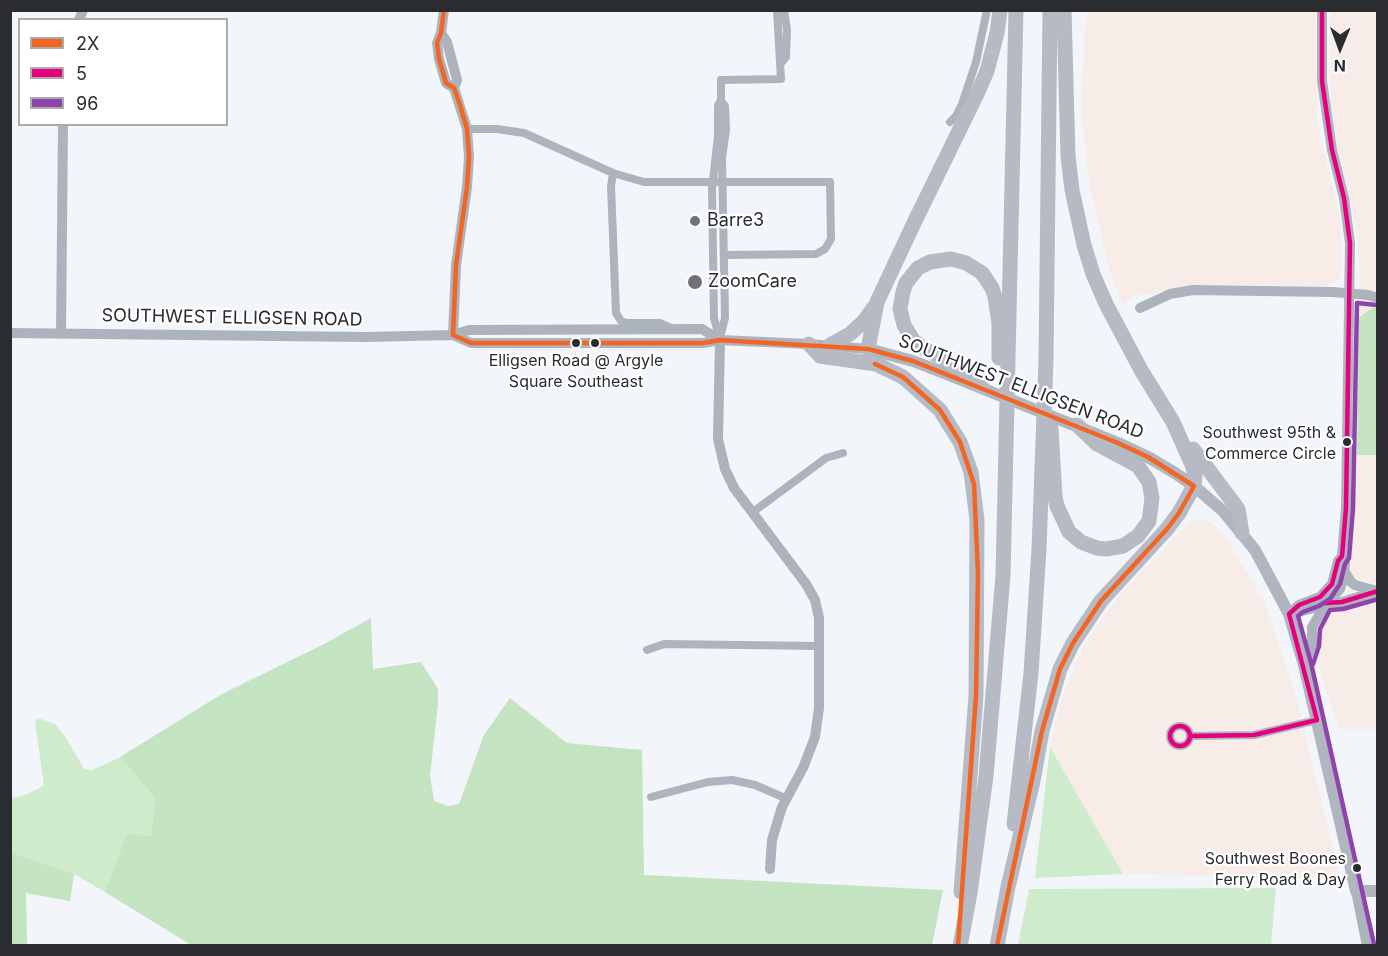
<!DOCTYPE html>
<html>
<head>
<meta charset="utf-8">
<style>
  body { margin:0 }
  #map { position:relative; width:1388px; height:956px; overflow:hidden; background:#f2f5fa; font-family:Inter,sans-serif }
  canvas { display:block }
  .frame { position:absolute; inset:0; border:12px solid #2a2c30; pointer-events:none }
  .legend { position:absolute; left:18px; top:18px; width:210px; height:108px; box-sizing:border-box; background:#fff; border:2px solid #aaabac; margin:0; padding:8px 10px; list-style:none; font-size:18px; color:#2a2c30 }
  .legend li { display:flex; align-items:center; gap:12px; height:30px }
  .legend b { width:30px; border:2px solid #aaabac }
  .north { position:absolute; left:1310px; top:18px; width:60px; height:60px; -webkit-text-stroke:4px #fff; paint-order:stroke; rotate:181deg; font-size:16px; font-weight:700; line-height:24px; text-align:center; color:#2a2c30 }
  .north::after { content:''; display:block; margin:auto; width:21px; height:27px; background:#2a2c30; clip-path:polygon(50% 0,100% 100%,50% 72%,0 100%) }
</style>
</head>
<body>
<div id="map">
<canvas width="1388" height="956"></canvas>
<div class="frame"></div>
<ul class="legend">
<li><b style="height:8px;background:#f26522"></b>2X</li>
<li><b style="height:8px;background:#e5007d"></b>5</li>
<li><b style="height:8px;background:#8e44ad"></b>96</li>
</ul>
<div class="north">N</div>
</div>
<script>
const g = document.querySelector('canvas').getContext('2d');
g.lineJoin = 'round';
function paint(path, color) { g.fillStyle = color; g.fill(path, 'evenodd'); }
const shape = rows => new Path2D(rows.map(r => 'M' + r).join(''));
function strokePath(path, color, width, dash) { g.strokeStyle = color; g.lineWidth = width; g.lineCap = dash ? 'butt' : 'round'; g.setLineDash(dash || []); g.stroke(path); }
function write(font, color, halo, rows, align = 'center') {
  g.font = font + ' Inter,sans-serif'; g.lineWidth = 4.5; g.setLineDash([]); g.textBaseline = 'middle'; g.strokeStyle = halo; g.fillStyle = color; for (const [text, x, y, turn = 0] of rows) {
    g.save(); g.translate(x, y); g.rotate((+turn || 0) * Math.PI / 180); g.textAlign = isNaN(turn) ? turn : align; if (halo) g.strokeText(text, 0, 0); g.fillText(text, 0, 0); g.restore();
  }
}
paint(shape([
  [1107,10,1316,11,1317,121,1340,219,1342,265,1340,278,1327,286,1221,285,1172,287,1150,295,1134,295,1123,306,1110,272,1090,190,1081,107,1086,14],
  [1330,11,1377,11,1377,729,1339,729,1321,675,1316,632,1323,621,1342,607,1348,593,1351,570,1358,313,1360,276,1357,232,1335,136,1331,104],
  [1204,520,1215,526,1228,541,1266,604,1298,704,1339,872,1336,879,1123,874,1050,747,1061,699,1085,643,1121,593,1190,521]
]), '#f7ece7');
paint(shape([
  [38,718,55,724,65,736,84,769,92,770,121,757,155,796,151,836,127,835,105,892,74,874,11,853,10,798,23,796,44,786,35,721],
  [1050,747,1123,874,1035,878],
  [1276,888,1271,945,1018,945,1029,889]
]), '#ceebcc');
paint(shape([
  [1374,307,1378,308,1377,455,1357,455,1359,317],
  [371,618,373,669,421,662,438,689,438,704,430,775,434,801,448,806,459,804,484,735,510,698,567,743,642,750,644,875,943,890,932,945,191,945,105,892,127,834,151,836,155,797,120,757,222,694,324,644],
  [11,853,74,874,70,901,26,893,27,945,11,945]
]), '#c3e3c1');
strokePath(shape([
  [782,62,786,57,787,30,784,10],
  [950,122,956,116,962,104,976,62,987,10],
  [467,129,497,129,524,133,613,173,644,182,830,182,831,239,825,249,816,254,725,255],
  [613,173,611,186,616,313,621,321,626,323,660,323,671,328],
  [720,337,725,318,722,158,726,130,725,106,721,101],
  [720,340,714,318,712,189,718,136,718,105,721,101,721,80,781,79,777,10],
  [753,512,826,458,843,453],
  [647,650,664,644,819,646],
  '1170 736a10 10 0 1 1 20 0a10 10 0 1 1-20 0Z',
  [1191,736,1254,735,1317,720],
  [651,797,708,782,732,780,755,785,785,798]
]), '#aeb4bd', 8);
strokePath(shape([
  [444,10,441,33,437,43,439,59,446,83,454,88],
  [79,20,83,10],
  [441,33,447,42,457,80,454,88,467,129,469,157,467,187,456,265,453,335],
  [1140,308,1170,294,1193,290,1333,292,1368,295,1378,298],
  [10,333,366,337,453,335,469,330,702,329,720,340],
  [61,333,63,124],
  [453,335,471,343,703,343,720,340,809,344,868,349],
  [720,340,718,439,725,469,734,488,806,584,815,600,819,618,819,708,815,737,803,768,782,807,772,840,770,869],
  [1345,572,1351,582,1355,585,1377,591],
  [1326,603,1342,602,1378,591],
  [1289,614,1299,605,1320,597,1332,584,1338,561,1342,556,1346,508,1350,243,1344,198,1332,150,1322,81,1322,10],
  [1289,614,1319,607,1333,597,1340,589,1344,577,1345,562,1342,556],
  [1304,665,1312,645,1312,627,1326,604],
  [1356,891,1367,946]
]), '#acb3bd', 10);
strokePath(shape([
  [868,349,913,361,944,373,1118,443,1148,457,1175,473,1194,486,1223,511,1255,550,1289,614,1304,665,1356,891,1378,891]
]), '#b0b5bf', 12);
strokePath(shape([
  [809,344,820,356,876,364,903,377,940,410,960,442,971,472,977,520,976,696,961,892],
  [830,345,850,334,864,321,874,307],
  [868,349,877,302,913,225,977,94,987,71,997,33,1000,10],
  [982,387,962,369,921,347,913,340,904,325,900,309,903,292,906,283,918,268,930,262,951,259,966,263,982,273,992,288,995,297,999,323,999,358],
  [1051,428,1055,497,1057,506,1069,532,1081,542,1097,548,1106,549,1123,546,1138,536,1149,521,1152,498,1149,482,1138,466,1097,444,1077,425],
  [1193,449,1238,509,1242,533],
  [1014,824,1031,673,1039,549,1046,360,1050,10],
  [960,946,970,893,986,776,1003,576,1016,10],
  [997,946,1008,887,1033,781,1042,731,1060,669,1073,643,1101,601,1167,529,1179,513,1194,486,1195,476,1193,467,1173,422,1141,370,1106,304,1093,274,1084,245,1072,190,1068,156,1064,10]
]), '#b6bac4', 15);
strokePath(shape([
  [444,10,441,33,437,43,439,59,446,83,454,88,460,105,467,129,469,157,467,187,456,265,453,335],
  [453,335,471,343,703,343,720,340,868,349,913,361,1118,443,1148,457,1194,486],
  [875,364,903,377,940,410,960,442,974,484,978,574,976,696,958,946],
  [997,946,1042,731,1060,669,1073,643,1101,601,1167,529,1179,513,1194,486]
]), '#f26522', 4.5);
strokePath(shape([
  [1326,603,1342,602,1378,591],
  [1289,614,1299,605,1320,597,1332,584,1338,561,1342,556,1346,508,1350,243,1344,198,1332,150,1322,81,1322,10],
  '1170 736a10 10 0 1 1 20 0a10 10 0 1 1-20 0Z',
  [1191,736,1254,735,1317,720,1289,614]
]), '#e5007d', 4.5);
strokePath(shape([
  [1313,664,1319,646,1320,629,1330,610,1343,609,1378,599],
  [1374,944,1311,663,1298,616,1303,612,1319,606,1330,599,1340,584,1345,564,1349,558,1353,508,1357,303,1377,305]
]), '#8e44ad', 4.5);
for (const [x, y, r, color] of [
  [695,221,6,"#707277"],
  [695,282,8,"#707277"],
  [576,343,5,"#2a2c30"],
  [595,343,5,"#2a2c30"],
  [1347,442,5,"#2a2c30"],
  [1357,868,5,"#2a2c30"]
]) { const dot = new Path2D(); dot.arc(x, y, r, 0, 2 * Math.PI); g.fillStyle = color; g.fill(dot); strokePath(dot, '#fff', 2); }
write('16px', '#2a2c30', '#fff', [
  ["Elligsen Road @ Argyle",576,361,"center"],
  ["Square Southeast",576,382,"center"],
  ["Southwest 95th &",1336,433],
  ["Commerce Circle",1336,454],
  ["Southwest Boones",1346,859],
  ["Ferry Road & Day",1346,880]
], 'right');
write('18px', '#2a2c30', '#fff', [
  ["Barre3",707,221],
  ["ZoomCare",708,282]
], 'left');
write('18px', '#2a2c30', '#fff', [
  ["SOUTHWEST ELLIGSEN ROAD",232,318,1],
  ["SOUTHWEST ELLIGSEN ROAD",1021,387,21]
]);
</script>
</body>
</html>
